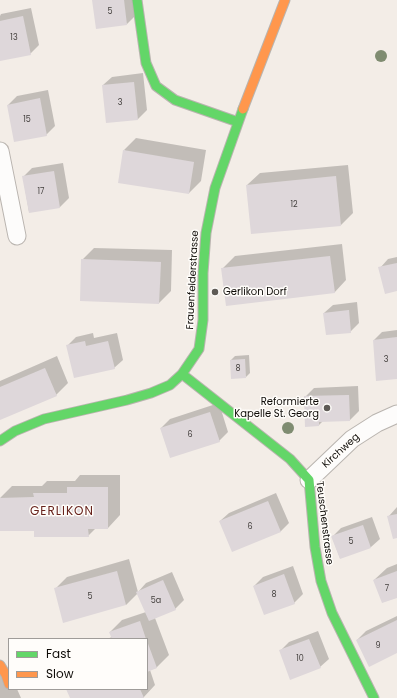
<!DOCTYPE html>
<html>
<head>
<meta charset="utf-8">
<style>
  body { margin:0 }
  #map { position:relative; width:397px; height:698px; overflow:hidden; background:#f3ede7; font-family:Poppins,sans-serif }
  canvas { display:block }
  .legend { position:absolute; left:8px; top:638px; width:140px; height:52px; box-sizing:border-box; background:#fffdfa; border:1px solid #9f9c99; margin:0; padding:5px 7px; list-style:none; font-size:12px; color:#0e0b07 }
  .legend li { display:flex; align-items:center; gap:8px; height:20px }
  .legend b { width:20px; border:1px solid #9f9c99 }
</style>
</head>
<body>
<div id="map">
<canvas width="397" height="698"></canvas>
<ul class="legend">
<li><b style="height:5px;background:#63d668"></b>Fast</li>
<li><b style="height:5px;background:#ff974d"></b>Slow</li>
</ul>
</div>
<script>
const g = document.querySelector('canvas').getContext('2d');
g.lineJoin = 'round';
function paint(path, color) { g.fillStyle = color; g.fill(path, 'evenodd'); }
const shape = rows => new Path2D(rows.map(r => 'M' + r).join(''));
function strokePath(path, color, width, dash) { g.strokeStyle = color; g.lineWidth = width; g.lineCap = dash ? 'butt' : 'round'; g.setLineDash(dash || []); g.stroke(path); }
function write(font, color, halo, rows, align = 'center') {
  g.font = font + ' Poppins,sans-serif'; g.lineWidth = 3; g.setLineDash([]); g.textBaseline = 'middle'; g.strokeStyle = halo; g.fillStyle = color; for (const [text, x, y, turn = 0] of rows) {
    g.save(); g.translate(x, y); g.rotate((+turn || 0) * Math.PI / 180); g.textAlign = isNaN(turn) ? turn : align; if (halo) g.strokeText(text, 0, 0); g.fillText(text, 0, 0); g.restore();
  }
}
paint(shape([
  [93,0,134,0,136,15,127,24],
  [31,8,39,45,30,54,0,60,0,16,1,14],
  [143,73,147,110,138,119,107,122,103,85,112,77],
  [48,90,55,126,46,135,8,105,17,96],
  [136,138,206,150,201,181,189,193,124,150],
  [63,163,69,198,60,207,29,212,23,177,32,168],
  [348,165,353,213,341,225,247,185,260,173],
  [342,244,346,280,334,293,222,269,235,256],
  [94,248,172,250,171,291,159,303,82,260],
  [397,257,397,290,380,268,388,259],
  [357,302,359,323,350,332,324,313,333,305],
  [397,330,397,378,374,340,382,332],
  [93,333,94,338,117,333,123,360,114,368,67,346,76,337],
  [249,355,250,373,246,377,231,360,235,356],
  [57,356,68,383,56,395,0,419,0,381],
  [358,386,359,411,350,420,323,421,319,425,305,397,314,388],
  [219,403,228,432,219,441,161,428,170,419],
  [80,475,120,475,120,515,108,528,96,528,88,536,35,530,0,530,0,498,12,486,42,486,47,481,75,481],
  [276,493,289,523,280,532,220,521,229,513],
  [397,507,397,537,389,516],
  [372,517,380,539,371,547,340,558,332,537,341,528],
  [129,559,138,592,146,583,172,572,184,600,175,609,155,618,169,655,156,668,150,670,155,685,143,698,71,698,67,689,147,689,147,639,107,639,112,637,110,632,122,620,146,612,138,593,126,605,55,589,67,577],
  [397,564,397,596,374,580,387,568],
  [293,566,303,594,294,603,254,586,263,577],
  [397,616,397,652,357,640,366,631],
  [318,631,329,659,320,667,280,651,289,642],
  [0,667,17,689,21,698,0,698]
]), '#0003');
paint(shape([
  [92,0,124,0,127,25,96,29],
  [23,16,31,55,0,61,0,21],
  [134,82,138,120,106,123,102,85],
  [40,98,47,136,14,142,7,105],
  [123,150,194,162,189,194,118,183],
  [54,171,60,208,29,213,22,176],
  [336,176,341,226,251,234,246,185],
  [330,256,335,293,226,306,221,268],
  [81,259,161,262,159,304,80,301],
  [397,263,397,291,385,294,378,267],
  [349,310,351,333,326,335,323,313],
  [397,337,397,379,376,381,373,340],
  [85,341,86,346,108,341,115,369,74,378,66,345],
  [245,359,246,378,231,379,230,360],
  [45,368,57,396,0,420,0,387],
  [349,395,350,421,319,422,319,426,305,427,304,396],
  [210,412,220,442,170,458,160,428],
  [67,487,108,487,108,529,88,529,89,537,34,537,34,531,0,531,0,498,34,497,33,493,67,493],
  [268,501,281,532,232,552,219,521],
  [397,514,397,538,393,539,387,516],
  [363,525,371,548,340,559,331,536],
  [117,571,126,605,63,623,54,588],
  [397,571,397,598,382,603,373,580],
  [284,574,295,604,264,615,253,586],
  [163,580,176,610,149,621,136,592],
  [397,620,397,653,369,667,356,640],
  [140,621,146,639,112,639,109,632],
  [309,639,321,668,290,680,279,650],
  [147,641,157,668,147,672],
  [66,689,140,689,144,698,70,698]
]), '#ded7da');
const street = shape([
  [0,151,17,236],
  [309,480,352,439,377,423,397,414]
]);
const fast = shape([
  [137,0,146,63,156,86,175,100,238,122],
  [182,374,290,459,309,480,315,547,321,581,332,613,374,698],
  [0,441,15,431,44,419,127,400,151,393,170,385,182,374,199,349,203,320,203,273,206,233,215,188,243,109]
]);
const slow = shape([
  [243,109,285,0],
  [0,665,6,675,9,684]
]);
strokePath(street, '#b9b4af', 19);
strokePath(fast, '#b9b4af', 11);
strokePath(slow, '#b9b4af', 11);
strokePath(street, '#fdfcfb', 17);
strokePath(fast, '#63d668', 9);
strokePath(slow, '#ff974d', 9);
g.fillStyle = '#7f8c71';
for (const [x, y] of [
  [381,56],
  [288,428]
]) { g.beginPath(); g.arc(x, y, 6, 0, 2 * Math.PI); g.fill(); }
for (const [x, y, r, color] of [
  [215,292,4,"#5e5a55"],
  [327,408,4,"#5e5a55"]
]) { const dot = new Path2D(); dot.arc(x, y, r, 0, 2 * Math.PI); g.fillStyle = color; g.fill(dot); strokePath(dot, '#fffdfa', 1.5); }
write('8px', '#44403e', null, [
  ["5",110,12],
  ["13",14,38],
  ["3",120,103],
  ["15",27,120],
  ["17",41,192],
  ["12",294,205],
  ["3",386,360],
  ["8",238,369],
  ["6",190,435],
  ["6",250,527],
  ["5",351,542],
  ["7",387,589],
  ["8",274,595],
  ["5",90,597],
  ["5a",156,601],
  ["9",378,646],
  ["10",300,659]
]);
write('10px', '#0e0b07', '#fffdfa', [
  ["Frauenfelderstrasse",193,280,-87],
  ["Kirchweg",341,451,-42],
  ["Teuschenstrasse",324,523,83]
]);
write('10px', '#0e0b07', '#fffdfa', [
  ["Gerlikon Dorf",223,292],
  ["Reformierte",319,402,"right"],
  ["Kapelle St. Georg",319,414,"right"]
], 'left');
g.letterSpacing = '1px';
write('12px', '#68231d', '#fffdfa', [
  ["GERLIKON",62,512]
]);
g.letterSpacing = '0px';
</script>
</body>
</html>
